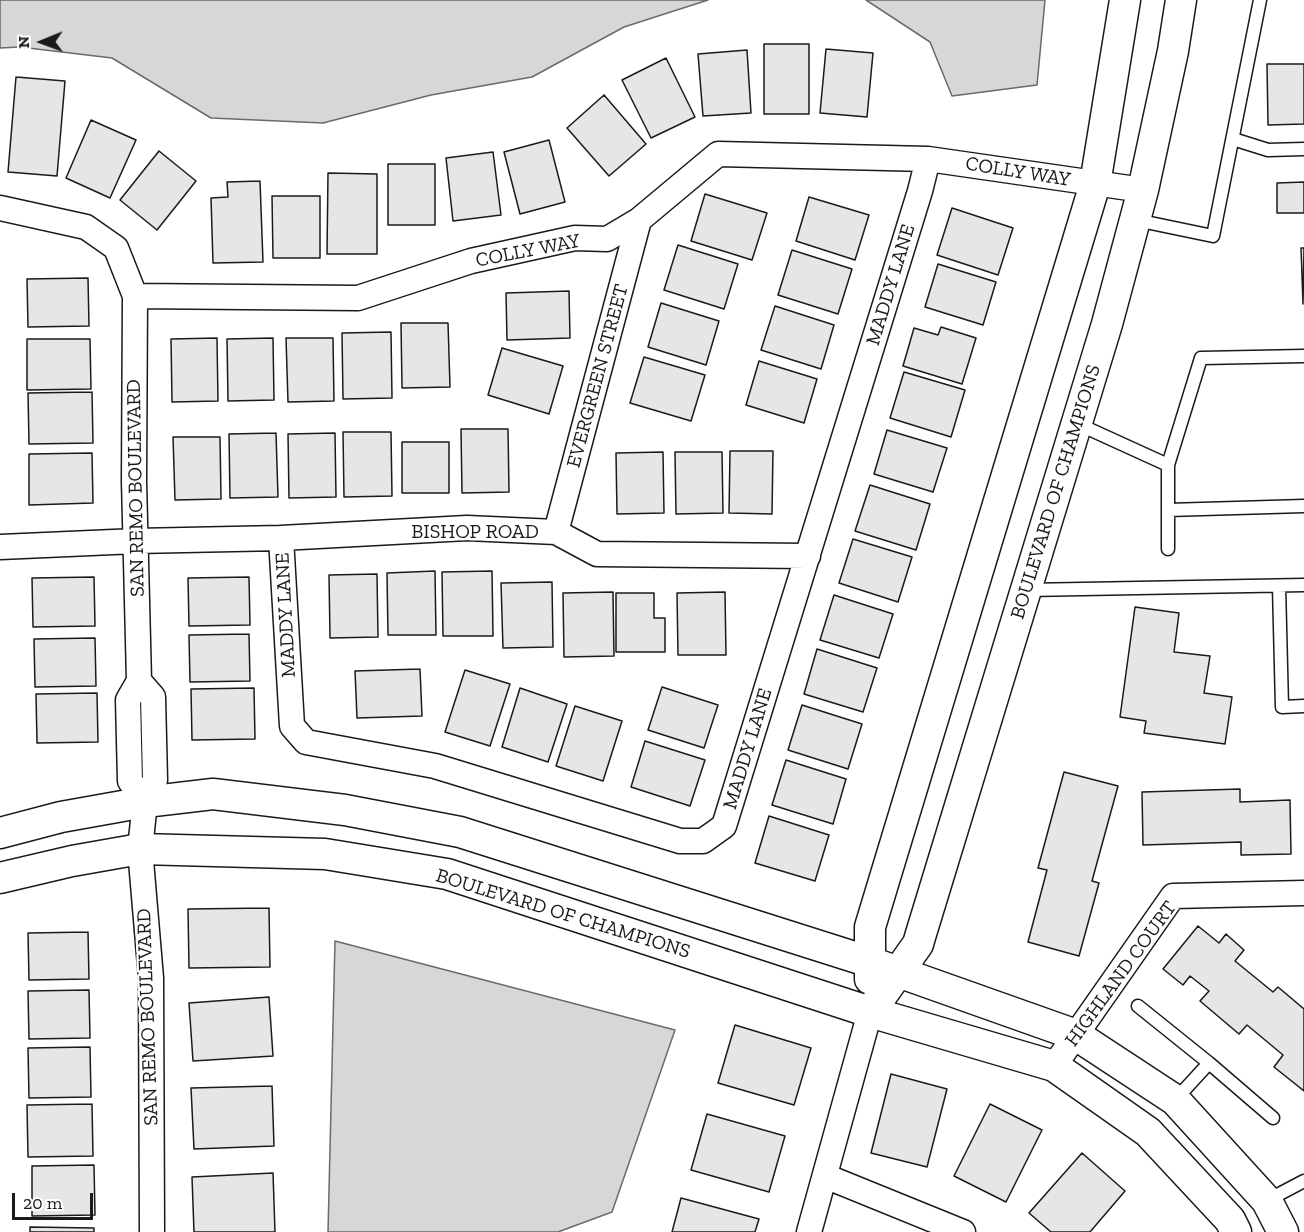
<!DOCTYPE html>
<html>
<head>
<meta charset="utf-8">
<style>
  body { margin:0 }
  #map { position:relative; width:1304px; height:1232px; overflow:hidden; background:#fff; font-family:"Zilla Slab",serif }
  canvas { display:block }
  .north { position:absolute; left:12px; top:12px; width:60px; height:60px; -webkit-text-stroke:4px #fff; paint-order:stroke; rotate:269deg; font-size:16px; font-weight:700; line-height:24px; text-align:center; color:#1a1a1a }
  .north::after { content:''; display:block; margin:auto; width:21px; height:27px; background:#1a1a1a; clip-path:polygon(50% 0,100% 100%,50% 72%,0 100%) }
  .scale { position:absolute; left:12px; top:1193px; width:81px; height:27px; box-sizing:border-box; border:3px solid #1a1a1a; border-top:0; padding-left:8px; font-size:18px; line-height:21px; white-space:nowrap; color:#1a1a1a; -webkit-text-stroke:4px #fff; paint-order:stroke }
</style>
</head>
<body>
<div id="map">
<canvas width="1304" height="1232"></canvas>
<div class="north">N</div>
<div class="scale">20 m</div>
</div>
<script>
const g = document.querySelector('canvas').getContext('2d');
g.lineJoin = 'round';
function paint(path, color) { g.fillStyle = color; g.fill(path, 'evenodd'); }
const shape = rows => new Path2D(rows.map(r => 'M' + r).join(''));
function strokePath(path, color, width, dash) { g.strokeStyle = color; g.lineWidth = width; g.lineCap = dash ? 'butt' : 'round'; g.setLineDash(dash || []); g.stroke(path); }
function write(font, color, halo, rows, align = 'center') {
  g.font = font + ' "Zilla Slab",serif'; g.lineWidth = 4.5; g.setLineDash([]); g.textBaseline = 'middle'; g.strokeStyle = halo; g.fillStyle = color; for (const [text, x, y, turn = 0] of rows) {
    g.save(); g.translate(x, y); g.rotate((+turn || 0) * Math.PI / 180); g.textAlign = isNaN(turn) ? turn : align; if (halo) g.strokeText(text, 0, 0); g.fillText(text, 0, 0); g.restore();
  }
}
const water = shape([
  [0,0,708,0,624,27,532,77,431,95,323,123,211,118,112,58,20,47,0,48,0,0],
  [866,0,1045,0,1037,85,952,96,930,42,866,0],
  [335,941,675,1030,612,1212,558,1232,328,1232,335,941]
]);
paint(water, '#d7d7d7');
strokePath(water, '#6a6a6a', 1.5);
const building = shape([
  [764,44,809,44,809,114,764,114,764,44],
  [826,49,873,53,867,117,820,113,826,49],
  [747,50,751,113,703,116,698,54,747,50],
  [666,58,695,117,651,138,622,80,666,58],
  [1267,64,1304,64,1304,124,1268,125,1267,64],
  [16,77,65,81,57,176,8,172,16,77],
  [604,95,646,144,609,176,567,128,604,95],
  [91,120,136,140,110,198,66,178,91,120],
  [549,140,565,202,520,214,504,152,549,140],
  [159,151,196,181,157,230,120,200,159,151],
  [493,152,501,215,453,221,446,158,493,152],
  [388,164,435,164,435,225,388,225,388,164],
  [328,173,377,174,377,254,327,254,328,173],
  [260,181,263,262,213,263,211,198,228,197,227,182,260,181],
  [1304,182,1304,213,1277,213,1277,183,1304,182],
  [705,194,767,213,752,260,691,241,705,194],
  [272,196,320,196,320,258,273,258,272,196],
  [809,197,869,215,855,260,796,241,809,197],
  [952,208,1013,228,998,275,937,255,952,208],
  [678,245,738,264,724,309,664,290,678,245],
  [1301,248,1304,248,1303,304,1301,248],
  [792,250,852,269,838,314,778,295,792,250],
  [938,264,996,282,983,325,925,307,938,264],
  [88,278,89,326,28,327,27,279,88,278],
  [569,291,570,338,507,340,506,293,569,291],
  [661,303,719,321,706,365,648,347,661,303],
  [775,306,834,325,821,369,761,350,775,306],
  [401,323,448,323,450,387,402,388,401,323],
  [941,327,976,338,962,384,903,366,914,328,938,335,941,327],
  [391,332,392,398,343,399,342,333,391,332],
  [217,338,218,401,172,402,171,339,217,338],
  [273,338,274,400,228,401,227,339,273,338],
  [286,338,333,338,334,401,288,402,286,338],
  [27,339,90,339,91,389,27,390,27,339],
  [502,348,563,366,549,414,488,395,502,348],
  [644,357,705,375,691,421,630,403,644,357],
  [759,361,817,379,804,423,746,405,759,361],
  [904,372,965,390,951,437,890,418,904,372],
  [92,392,93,443,29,444,28,393,92,392],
  [461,429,508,429,509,492,462,493,461,429],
  [887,430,947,448,933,492,874,474,887,430],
  [343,432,391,432,392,496,344,497,343,432],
  [276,433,278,497,230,498,229,434,276,433],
  [335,433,336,497,289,498,288,434,335,433],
  [173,437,220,437,221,499,175,500,173,437],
  [402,442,449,442,449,493,402,493,402,442],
  [730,451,773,451,772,514,729,513,730,451],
  [663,452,664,513,617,514,616,453,663,452],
  [675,452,722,452,723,513,676,514,675,452],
  [92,453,93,503,29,505,29,454,92,453],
  [870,485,930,504,916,550,855,531,870,485],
  [853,539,912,557,898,602,839,583,853,539],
  [435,571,436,635,388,635,387,573,435,571],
  [492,571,493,636,443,636,442,572,492,571],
  [377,574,378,637,330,638,329,575,377,574],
  [94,577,95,626,33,627,32,578,94,577],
  [249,577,250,625,189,626,188,578,249,577],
  [552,582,553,647,503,648,501,583,552,582],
  [613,592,614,656,564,657,563,593,613,592],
  [725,592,726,655,678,655,677,593,725,592],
  [616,593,654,593,654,618,665,618,665,652,616,652,616,593],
  [834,595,893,614,879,658,820,640,834,595],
  [1135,607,1179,613,1174,652,1210,656,1204,693,1232,697,1225,744,1144,733,1146,721,1120,717,1135,607],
  [249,634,250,681,190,682,189,635,249,634],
  [95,638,96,686,35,687,34,639,95,638],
  [817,649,877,668,863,712,804,694,817,649],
  [420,669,422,716,357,718,355,671,420,669],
  [465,670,510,684,490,746,445,732,465,670],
  [662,687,718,705,704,748,648,730,662,687],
  [254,688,255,739,192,740,191,689,254,688],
  [520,688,567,704,548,762,502,747,520,688],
  [97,693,98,742,37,743,36,694,97,693],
  [802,705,862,724,848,769,788,750,802,705],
  [575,706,622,721,603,781,556,766,575,706],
  [645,741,705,760,690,806,631,787,645,741],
  [786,760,846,779,833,824,772,805,786,760],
  [1064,772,1118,786,1092,881,1099,883,1079,956,1028,942,1047,870,1038,868,1064,772],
  [1240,789,1240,802,1290,800,1291,854,1241,855,1241,842,1143,845,1142,792,1240,789],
  [769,816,829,835,815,881,755,863,769,816],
  [269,908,270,967,189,968,188,909,269,908],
  [1198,926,1219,943,1226,934,1244,950,1235,961,1273,992,1278,987,1304,1009,1304,1091,1274,1067,1283,1055,1247,1025,1239,1034,1200,1001,1209,991,1190,976,1183,985,1163,969,1198,926],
  [88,932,89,979,29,980,28,933,88,932],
  [89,990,90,1038,29,1039,28,991,89,990],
  [269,997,273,1056,193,1061,189,1003,269,997],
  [735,1025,811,1048,794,1105,718,1083,735,1025],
  [90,1047,91,1097,29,1098,28,1048,90,1047],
  [891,1074,947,1089,927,1167,871,1153,891,1074],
  [272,1086,274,1146,194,1149,191,1088,272,1086],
  [92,1104,93,1156,28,1157,27,1105,92,1104],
  [990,1104,1042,1130,1006,1202,954,1176,990,1104],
  [707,1114,785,1136,769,1192,691,1170,707,1114],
  [1082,1153,1125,1191,1090,1232,1051,1232,1029,1213,1082,1153],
  [94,1165,95,1215,32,1216,32,1166,94,1165],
  [273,1173,275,1232,194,1232,192,1177,273,1173],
  [681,1198,759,1219,755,1232,672,1232,681,1198],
  [30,1227,94,1228,94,1232,30,1232,30,1227]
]);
paint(building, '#e6e6e6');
strokePath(building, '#1a1a1a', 1.5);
const service = shape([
  [1233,139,1268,150,1304,149],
  [1136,220,1213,236,1260,0],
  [1078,424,1168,465,1201,358,1304,356],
  [1168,465,1168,510,1304,506],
  [1168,510,1168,549],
  [1279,586,1282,707,1304,706],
  [1027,590,1304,585],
  [1138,1006,1209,1063,1176,1099],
  [1209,1063,1273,1118],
  [1268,1200,1304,1181]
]);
const minor = shape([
  [0,208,86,227,116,248,135,296,134,481,139,681,128,700,130,781,145,802],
  [135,296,358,298,471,261,575,238,607,239,639,220,718,154,928,159,1143,190],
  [556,532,639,220],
  [281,538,292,726,306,742,435,766,680,841,703,841,724,826,920,191,928,159],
  [0,547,136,541,281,538,467,528,556,532,597,554,808,556],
  [139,681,153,697,155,780,145,802,140,849,151,978,152,1232],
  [1054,1066,1173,896,1304,893],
  [825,1176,963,1232],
  [809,1232,870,1012]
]);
const tertiary = shape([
  [0,833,61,817,145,802,213,794,345,810,460,832,870,962,1076,1035,1175,1100,1267,1201,1283,1232],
  [0,878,72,861,140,849,325,854,447,874,870,1012,1054,1066,1148,1132,1230,1220,1236,1232],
  [870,979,870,927,1095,184,1125,0],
  [870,1012,918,944,920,937,1107,324,1143,190,1173,51,1181,0]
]);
strokePath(service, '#1a1a1a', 15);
strokePath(minor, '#1a1a1a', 27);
strokePath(tertiary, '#1a1a1a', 33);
strokePath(service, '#fff', 12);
strokePath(minor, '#fff', 24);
strokePath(tertiary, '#fff', 30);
write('20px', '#1a1a1a', '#fff', [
  ["COLLY WAY",1018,172,9],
  ["COLLY WAY",528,251,-11],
  ["MADDY LANE",891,285,-73],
  ["EVERGREEN STREET",598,376,-75],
  ["SAN REMO BOULEVARD",136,488,-91],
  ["BOULEVARD OF CHAMPIONS",1056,492,-73],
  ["BISHOP ROAD",475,532],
  ["MADDY LANE",286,615,-93],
  ["MADDY LANE",748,749,-73],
  ["BOULEVARD OF CHAMPIONS",563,914,17],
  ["HIGHLAND COURT",1121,974,-54],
  ["SAN REMO BOULEVARD",148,1017,-92]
]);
</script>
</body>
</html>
